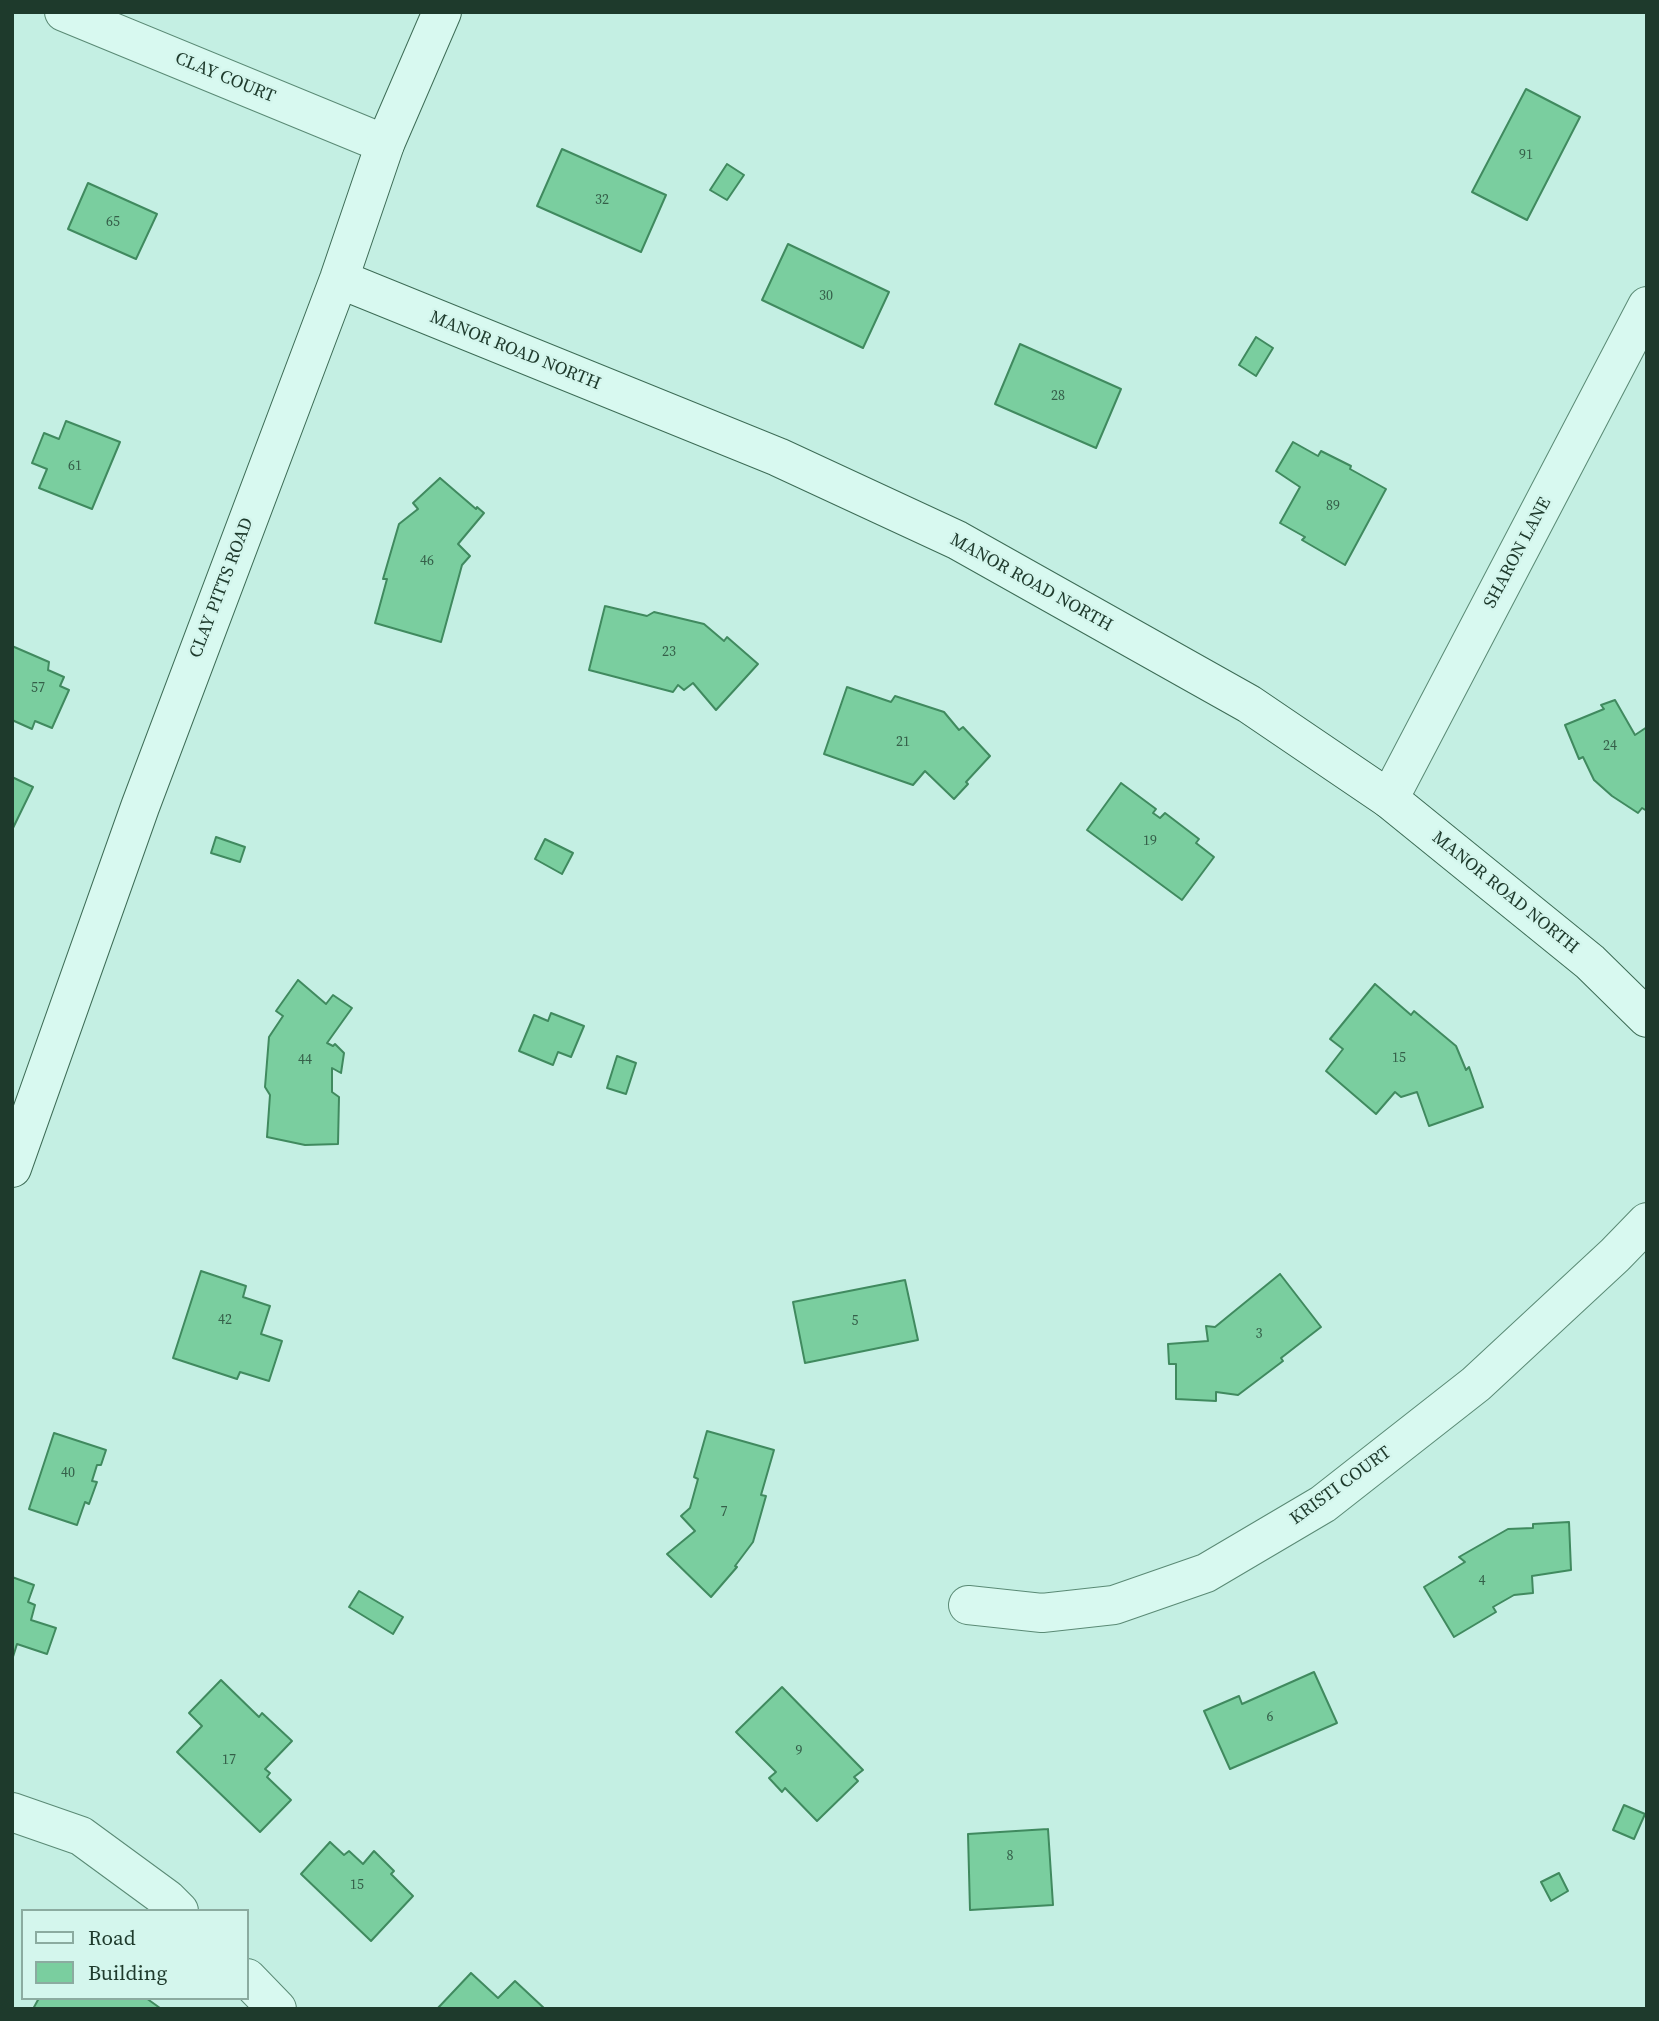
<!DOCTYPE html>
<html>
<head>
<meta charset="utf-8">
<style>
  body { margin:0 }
  #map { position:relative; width:1659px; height:2021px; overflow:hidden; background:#c4efe3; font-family:"Source Serif 4",serif }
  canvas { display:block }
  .frame { position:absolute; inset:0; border:14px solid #1e3a2c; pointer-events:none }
  .legend { position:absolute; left:21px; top:1909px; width:228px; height:91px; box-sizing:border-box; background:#d4f6ed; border:2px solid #8baba0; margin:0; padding:9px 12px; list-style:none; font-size:21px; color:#1e3a2c }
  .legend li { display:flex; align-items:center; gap:14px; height:35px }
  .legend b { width:35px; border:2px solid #8baba0 }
</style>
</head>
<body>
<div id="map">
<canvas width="1659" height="2021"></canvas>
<div class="frame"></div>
<ul class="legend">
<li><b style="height:9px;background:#d8f9f0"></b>Road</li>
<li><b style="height:19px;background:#7ace9f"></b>Building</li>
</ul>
</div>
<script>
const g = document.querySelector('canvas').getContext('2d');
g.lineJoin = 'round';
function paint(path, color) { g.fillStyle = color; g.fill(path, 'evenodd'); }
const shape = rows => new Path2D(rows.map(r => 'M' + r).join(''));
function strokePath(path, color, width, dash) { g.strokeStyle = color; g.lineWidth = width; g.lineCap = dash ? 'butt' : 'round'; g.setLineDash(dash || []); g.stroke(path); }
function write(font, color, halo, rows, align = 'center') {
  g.font = font + ' "Source Serif 4",serif'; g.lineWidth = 5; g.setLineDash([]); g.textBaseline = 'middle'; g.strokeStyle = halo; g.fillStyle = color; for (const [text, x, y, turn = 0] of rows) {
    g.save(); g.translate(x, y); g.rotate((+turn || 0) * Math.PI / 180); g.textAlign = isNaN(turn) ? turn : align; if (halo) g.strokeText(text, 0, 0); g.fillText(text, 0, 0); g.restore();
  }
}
const building = shape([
  [1526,89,1580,117,1527,220,1472,192,1526,89],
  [562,149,666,195,641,252,537,206,562,149],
  [727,164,744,175,727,200,710,190,727,164],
  [88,183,157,214,136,259,68,229,88,183],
  [788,244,889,292,863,348,762,300,788,244],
  [1256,337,1273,348,1256,376,1239,365,1256,337],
  [1020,344,1121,389,1096,448,995,404,1020,344],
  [66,421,120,442,92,509,39,488,47,469,32,463,44,433,59,439,66,421],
  [1293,442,1318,456,1321,451,1351,466,1350,469,1386,489,1345,565,1302,540,1305,537,1280,523,1300,487,1276,471,1293,442],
  [440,478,476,509,477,507,484,513,458,544,470,556,462,565,441,642,375,623,387,579,383,579,399,524,418,509,413,503,440,478],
  [605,606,647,616,654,612,704,624,724,641,727,637,758,664,716,710,693,683,684,690,678,685,673,692,589,670,605,606],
  [12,646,49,662,48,670,64,677,60,686,69,690,52,728,35,721,32,729,12,720,12,646],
  [847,687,891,702,895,696,944,712,959,730,963,727,990,756,966,782,968,784,954,799,925,771,913,785,824,754,847,687],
  [1615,700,1635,735,1647,727,1647,811,1642,808,1638,813,1612,796,1594,780,1583,757,1579,759,1565,725,1604,709,1601,705,1615,700],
  [12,777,33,787,13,828,12,828,12,777],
  [1121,783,1156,809,1153,813,1160,818,1165,813,1199,839,1196,843,1214,857,1182,900,1087,830,1121,783],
  [216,837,245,847,240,862,211,853,216,837],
  [545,839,573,853,562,874,535,859,545,839],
  [298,980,326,1004,333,995,352,1008,327,1043,333,1046,335,1044,344,1053,341,1073,332,1068,332,1092,339,1097,338,1144,305,1145,267,1137,270,1095,265,1087,269,1037,283,1016,276,1011,298,980],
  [1375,984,1411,1015,1414,1011,1456,1046,1466,1070,1469,1067,1483,1107,1429,1126,1417,1092,1401,1097,1395,1092,1376,1114,1326,1071,1343,1049,1330,1039,1375,984],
  [551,1013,584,1026,571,1057,558,1052,553,1065,519,1051,534,1015,548,1021,551,1013],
  [617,1056,636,1063,626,1094,607,1088,617,1056],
  [201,1271,246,1286,243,1297,270,1306,261,1334,282,1341,269,1381,240,1372,237,1379,173,1358,201,1271],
  [1280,1274,1321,1327,1281,1358,1283,1361,1238,1395,1216,1392,1216,1401,1176,1399,1176,1364,1169,1364,1168,1344,1208,1341,1206,1326,1215,1327,1280,1274],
  [905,1280,918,1340,805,1363,793,1302,905,1280],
  [707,1431,774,1450,761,1495,766,1496,753,1542,735,1566,737,1567,711,1597,667,1554,695,1531,681,1516,690,1508,698,1479,694,1477,707,1431],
  [54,1433,106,1450,101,1465,97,1465,92,1481,97,1482,89,1504,85,1502,77,1525,29,1509,54,1433],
  [1569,1522,1571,1570,1532,1576,1533,1593,1514,1595,1493,1607,1496,1612,1454,1637,1424,1587,1465,1562,1459,1557,1508,1529,1533,1528,1533,1524,1569,1522],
  [12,1577,34,1585,28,1602,35,1605,31,1620,56,1628,47,1654,17,1644,12,1660,12,1577],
  [359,1591,403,1617,393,1634,349,1607,359,1591],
  [1314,1672,1337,1723,1230,1769,1204,1711,1239,1696,1242,1704,1314,1672],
  [221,1680,259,1717,262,1713,292,1741,265,1769,270,1773,267,1777,291,1800,260,1832,177,1752,202,1726,189,1713,221,1680],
  [782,1687,863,1770,854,1777,858,1781,817,1821,785,1788,782,1792,769,1778,776,1772,736,1732,782,1687],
  [1624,1805,1645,1814,1634,1839,1613,1830,1624,1805],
  [1048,1829,1053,1905,970,1910,968,1834,1048,1829],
  [330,1842,344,1855,349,1851,363,1864,374,1851,394,1871,391,1874,413,1896,371,1941,301,1874,330,1842],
  [1559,1873,1568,1891,1551,1901,1541,1882,1559,1873],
  [471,1973,498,1998,515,1981,545,2009,437,2009,471,1973],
  [39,1998,146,1998,160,2008,33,2009,39,1998]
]);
paint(building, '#7ace9f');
strokePath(building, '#408a5f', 2);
const street = shape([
  [64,12,385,144],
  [1389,799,1647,306],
  [968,1605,1042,1613,1114,1605,1206,1573,1323,1504,1476,1384,1615,1255,1647,1222],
  [12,1812,81,1836,167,1899,179,1911],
  [247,1978,277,2009]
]);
const secondary = shape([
  [339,279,778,457,957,540,1249,704,1389,799,1590,962,1647,1018],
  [12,1168,140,807,339,279,385,144,442,12]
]);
strokePath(street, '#5a8a75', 40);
strokePath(secondary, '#3d6c56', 40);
strokePath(street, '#d8f9f0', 38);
strokePath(secondary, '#d8f9f0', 38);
write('14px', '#355f49', null, [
  ["91",1526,155],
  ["32",602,200],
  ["65",113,222],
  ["30",826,296],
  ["28",1058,396],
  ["61",75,466],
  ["89",1333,506],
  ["46",427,561],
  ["23",669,652],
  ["57",38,688],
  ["21",903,742],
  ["24",1610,746],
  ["19",1150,841],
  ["15",1399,1058],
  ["44",305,1060],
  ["42",225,1320],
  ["5",855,1321],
  ["3",1259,1334],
  ["40",68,1473],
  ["7",724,1512],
  ["4",1482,1581],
  ["6",1270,1717],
  ["9",799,1751],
  ["17",229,1760],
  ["8",1010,1856],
  ["15",357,1885]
]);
write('18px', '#1e3a2c', '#d4f6ed', [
  ["CLAY COURT",225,78,22],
  ["MANOR ROAD NORTH",515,351,22],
  ["SHARON LANE",1518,553,-62],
  ["MANOR ROAD NORTH",1031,583,29],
  ["CLAY PITTS ROAD",222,588,-69],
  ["MANOR ROAD NORTH",1505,893,39],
  ["KRISTI COURT",1341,1486,-36]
]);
</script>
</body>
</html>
